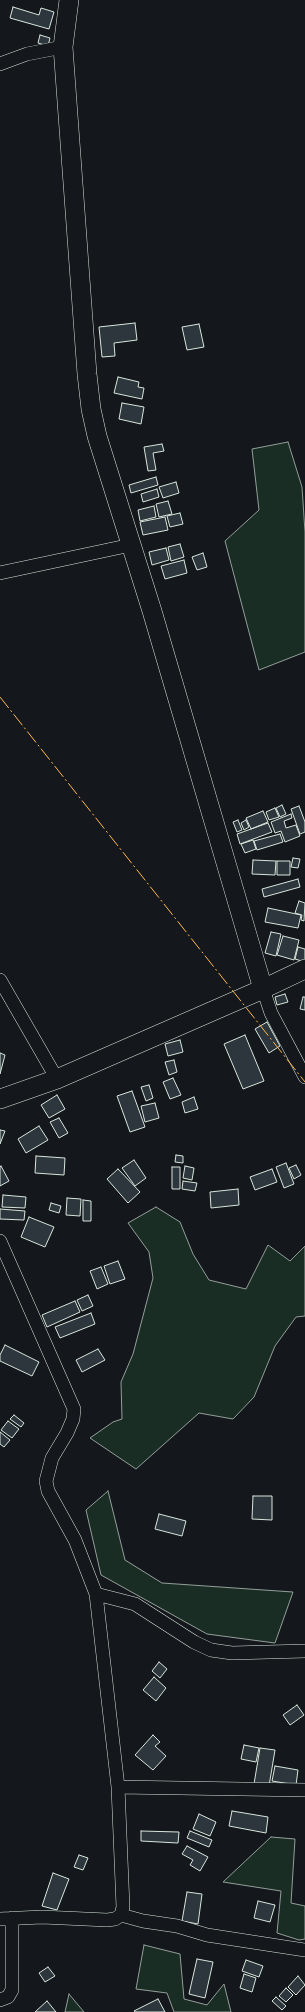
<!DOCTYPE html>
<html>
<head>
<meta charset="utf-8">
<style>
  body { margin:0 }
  canvas { display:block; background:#14181c }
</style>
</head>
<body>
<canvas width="305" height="2012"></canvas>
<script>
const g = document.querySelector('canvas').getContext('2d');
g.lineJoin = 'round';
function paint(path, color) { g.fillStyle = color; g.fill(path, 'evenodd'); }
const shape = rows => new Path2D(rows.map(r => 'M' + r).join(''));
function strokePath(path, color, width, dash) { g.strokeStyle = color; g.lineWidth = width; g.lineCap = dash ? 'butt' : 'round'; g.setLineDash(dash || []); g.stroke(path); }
const green = shape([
  [288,442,302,487,305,532,305,652,259,670,225,541,259,510,252,449,288,442],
  [156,1207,180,1222,193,1254,209,1280,246,1289,268,1245,290,1261,305,1246,305,1316,296,1317,275,1346,254,1397,233,1419,199,1413,136,1469,90,1438,113,1422,122,1419,121,1382,133,1354,153,1278,149,1252,128,1223,156,1207],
  [108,1491,125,1560,162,1583,293,1592,275,1643,207,1634,101,1575,86,1510,108,1491],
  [271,1837,295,1839,291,1903,305,1906,305,1939,299,1940,277,1933,281,1891,223,1882,271,1837],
  [144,1945,180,1954,184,1999,207,2005,224,1984,231,2012,174,2012,167,1993,136,1989,144,1945],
  [69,1994,84,2012,65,2012,69,1994]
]);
paint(green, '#1a2d24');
strokePath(green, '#939e99', 1);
const building = shape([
  [13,7,39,15,41,8,54,12,49,29,10,18,13,7],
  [40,35,50,38,48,46,38,43,40,35],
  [135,323,137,340,114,343,115,356,102,357,99,327,135,323],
  [199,324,204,347,187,350,182,327,199,324],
  [118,377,139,382,138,387,144,388,142,399,114,393,118,377],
  [122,403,144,407,141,424,119,419,122,403],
  [162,444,164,451,153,453,156,470,148,471,144,447,162,444],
  [156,477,158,485,131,493,129,485,156,477],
  [176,482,179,493,163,498,159,487,176,482],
  [157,489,159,497,143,502,141,494,157,489],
  [168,501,172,514,159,517,156,504,168,501],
  [154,506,156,517,140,521,138,510,154,506],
  [180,513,183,524,170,527,167,516,180,513],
  [165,517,168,530,143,535,140,522,165,517],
  [180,544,184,557,171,561,168,547,180,544],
  [166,548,169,560,152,565,149,552,166,548],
  [203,553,207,567,197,570,192,557,203,553],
  [184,560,187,573,165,579,161,566,184,560],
  [282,805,286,814,280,817,276,808,282,805],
  [299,806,305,822,305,832,300,834,291,809,299,806],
  [275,808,279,817,269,820,266,812,275,808],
  [263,811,268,822,251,829,246,818,263,811],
  [291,814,292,818,284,821,286,828,296,825,300,836,285,842,281,831,275,833,271,822,291,814],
  [238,820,242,830,237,832,233,822,238,820],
  [246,820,249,827,244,830,241,823,246,820],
  [268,823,272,832,240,844,237,834,268,823],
  [280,834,283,842,257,850,254,841,280,834],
  [253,840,256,849,245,853,241,844,253,840],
  [293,858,300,859,298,868,291,867,293,858],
  [253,860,276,861,275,875,252,874,253,860],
  [277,861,290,861,290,875,277,875,277,861],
  [298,879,300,887,264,897,262,889,298,879],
  [299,901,305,903,304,921,301,920,302,915,295,913,299,901],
  [268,908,301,915,298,928,265,922,268,908],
  [271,932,281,934,276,956,265,953,271,932],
  [283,936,299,940,294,960,277,955,283,936],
  [298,947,305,949,305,962,295,959,298,947],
  [285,994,288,1002,277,1005,275,997,285,994],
  [303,997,305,997,305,1010,300,1009,303,997],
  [267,1022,280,1046,269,1053,255,1029,267,1022],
  [245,1035,264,1081,243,1089,224,1044,245,1035],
  [180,1040,183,1052,168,1056,165,1044,180,1040],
  [0,1053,5,1055,0,1074,0,1053],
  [174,1060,177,1072,169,1075,165,1062,174,1060],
  [173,1078,181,1095,170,1099,163,1082,173,1078],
  [149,1085,153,1098,146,1101,141,1087,149,1085],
  [132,1091,145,1127,130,1132,117,1096,132,1091],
  [57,1095,65,1109,49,1118,41,1105,57,1095],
  [194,1097,198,1109,185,1113,182,1102,194,1097],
  [155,1103,159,1118,145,1122,141,1106,155,1103],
  [59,1118,68,1133,59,1138,50,1122,59,1118],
  [39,1126,48,1140,26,1153,18,1139,39,1126],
  [0,1130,5,1131,0,1144,0,1130],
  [176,1155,183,1156,183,1163,175,1162,176,1155],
  [36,1156,65,1158,64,1175,35,1173,36,1156],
  [134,1160,146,1178,135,1186,122,1168,134,1160],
  [286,1163,294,1184,284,1188,276,1167,286,1163],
  [296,1165,301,1175,294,1179,289,1168,296,1165],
  [1,1166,9,1181,0,1186,0,1167,1,1166],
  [185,1166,194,1168,192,1180,183,1178,185,1166],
  [172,1167,180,1167,180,1189,172,1189,172,1167],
  [118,1169,140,1192,128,1203,107,1179,118,1169],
  [272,1169,277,1182,255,1190,250,1177,272,1169],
  [183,1181,197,1183,195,1191,182,1189,183,1181],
  [238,1189,239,1205,211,1208,210,1192,238,1189],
  [3,1195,26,1197,25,1208,2,1207,3,1195],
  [67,1198,81,1199,80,1216,66,1215,67,1198],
  [83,1200,91,1201,91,1221,83,1221,83,1200],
  [51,1203,61,1206,59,1213,49,1210,51,1203],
  [0,1209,25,1211,24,1220,0,1219,0,1209],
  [29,1217,54,1227,45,1247,21,1237,29,1217],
  [118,1261,125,1279,110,1284,104,1266,118,1261],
  [101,1267,108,1284,97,1289,90,1271,101,1267],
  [88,1295,93,1306,82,1311,77,1300,88,1295],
  [75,1301,80,1312,47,1327,42,1315,75,1301],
  [91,1313,95,1324,60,1338,55,1327,91,1313],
  [5,1345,39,1362,32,1376,0,1361,0,1355,5,1345],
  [98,1349,105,1360,82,1372,76,1360,98,1349],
  [14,1415,24,1423,21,1427,10,1419,14,1415],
  [8,1421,19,1429,12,1438,1,1430,8,1421],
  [0,1432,10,1440,4,1447,0,1444,0,1432],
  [253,1496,272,1496,272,1520,252,1519,253,1496],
  [159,1514,186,1521,182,1536,155,1529,159,1514],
  [159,1662,167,1669,160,1678,152,1671,159,1662],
  [154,1677,166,1688,156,1701,143,1690,154,1677],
  [297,1705,304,1715,290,1725,283,1715,297,1705],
  [153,1735,160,1742,155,1746,166,1756,153,1770,135,1755,153,1735],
  [244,1745,259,1748,256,1762,241,1759,244,1745],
  [260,1748,275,1750,269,1786,254,1784,260,1748],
  [275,1766,298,1770,296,1785,272,1781,275,1766],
  [232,1811,268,1817,266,1833,229,1826,232,1811],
  [199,1814,216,1822,210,1836,193,1829,199,1814],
  [141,1831,179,1832,178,1843,141,1841,141,1831],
  [190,1831,212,1840,209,1847,187,1838,190,1831],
  [187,1846,208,1857,200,1871,190,1865,193,1860,182,1854,187,1846],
  [79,1855,88,1858,83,1870,74,1867,79,1855],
  [53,1873,69,1879,57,1910,42,1906,53,1873],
  [187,1892,202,1894,198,1924,182,1921,187,1892],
  [258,1901,275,1905,270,1922,254,1918,258,1901],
  [197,1959,213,1962,205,1998,189,1994,197,1959],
  [246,1960,263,1966,259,1977,242,1971,246,1960],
  [48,1967,55,1976,45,1982,39,1973,48,1967],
  [244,1974,256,1978,252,1992,240,1988,244,1974],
  [298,1976,305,1985,296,1995,288,1987,298,1976],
  [286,1988,293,1995,286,2002,279,1996,286,1988],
  [276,1997,286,2006,282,2010,272,2001,276,1997],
  [158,1999,165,2012,135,2012,134,2011,158,1999],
  [47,2001,56,2012,35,2012,47,2001]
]);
paint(building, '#2c363c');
strokePath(building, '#d8e6dc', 1);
const street = shape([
  [0,64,27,54,63,47],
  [0,573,131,545],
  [0,980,57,1079],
  [263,989,271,1013,305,1077],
  [0,1241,74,1409,73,1419,67,1433,52,1458,46,1481,48,1491,75,1540,96,1594,118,1787,123,1907,121,1915],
  [96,1594,135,1604,194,1642,211,1650,232,1653,305,1651],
  [118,1787,305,1790],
  [0,1919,42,1917,107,1920,115,1919,121,1915,143,1921,177,1926,207,1935,305,1950],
  [0,2000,8,1997,12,1990,12,1918]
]);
const secondary = shape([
  [69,0,63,47,87,374,91,409,97,436,152,611,263,989],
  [0,1099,57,1079,263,989,305,969]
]);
strokePath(street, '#d8e6dc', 14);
strokePath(secondary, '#d8e6dc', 20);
strokePath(street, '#14181c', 13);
strokePath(secondary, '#14181c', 19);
strokePath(shape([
  [0,697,305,1082]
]), '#ffb74d', 1, [14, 3, 2, 3]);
</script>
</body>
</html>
